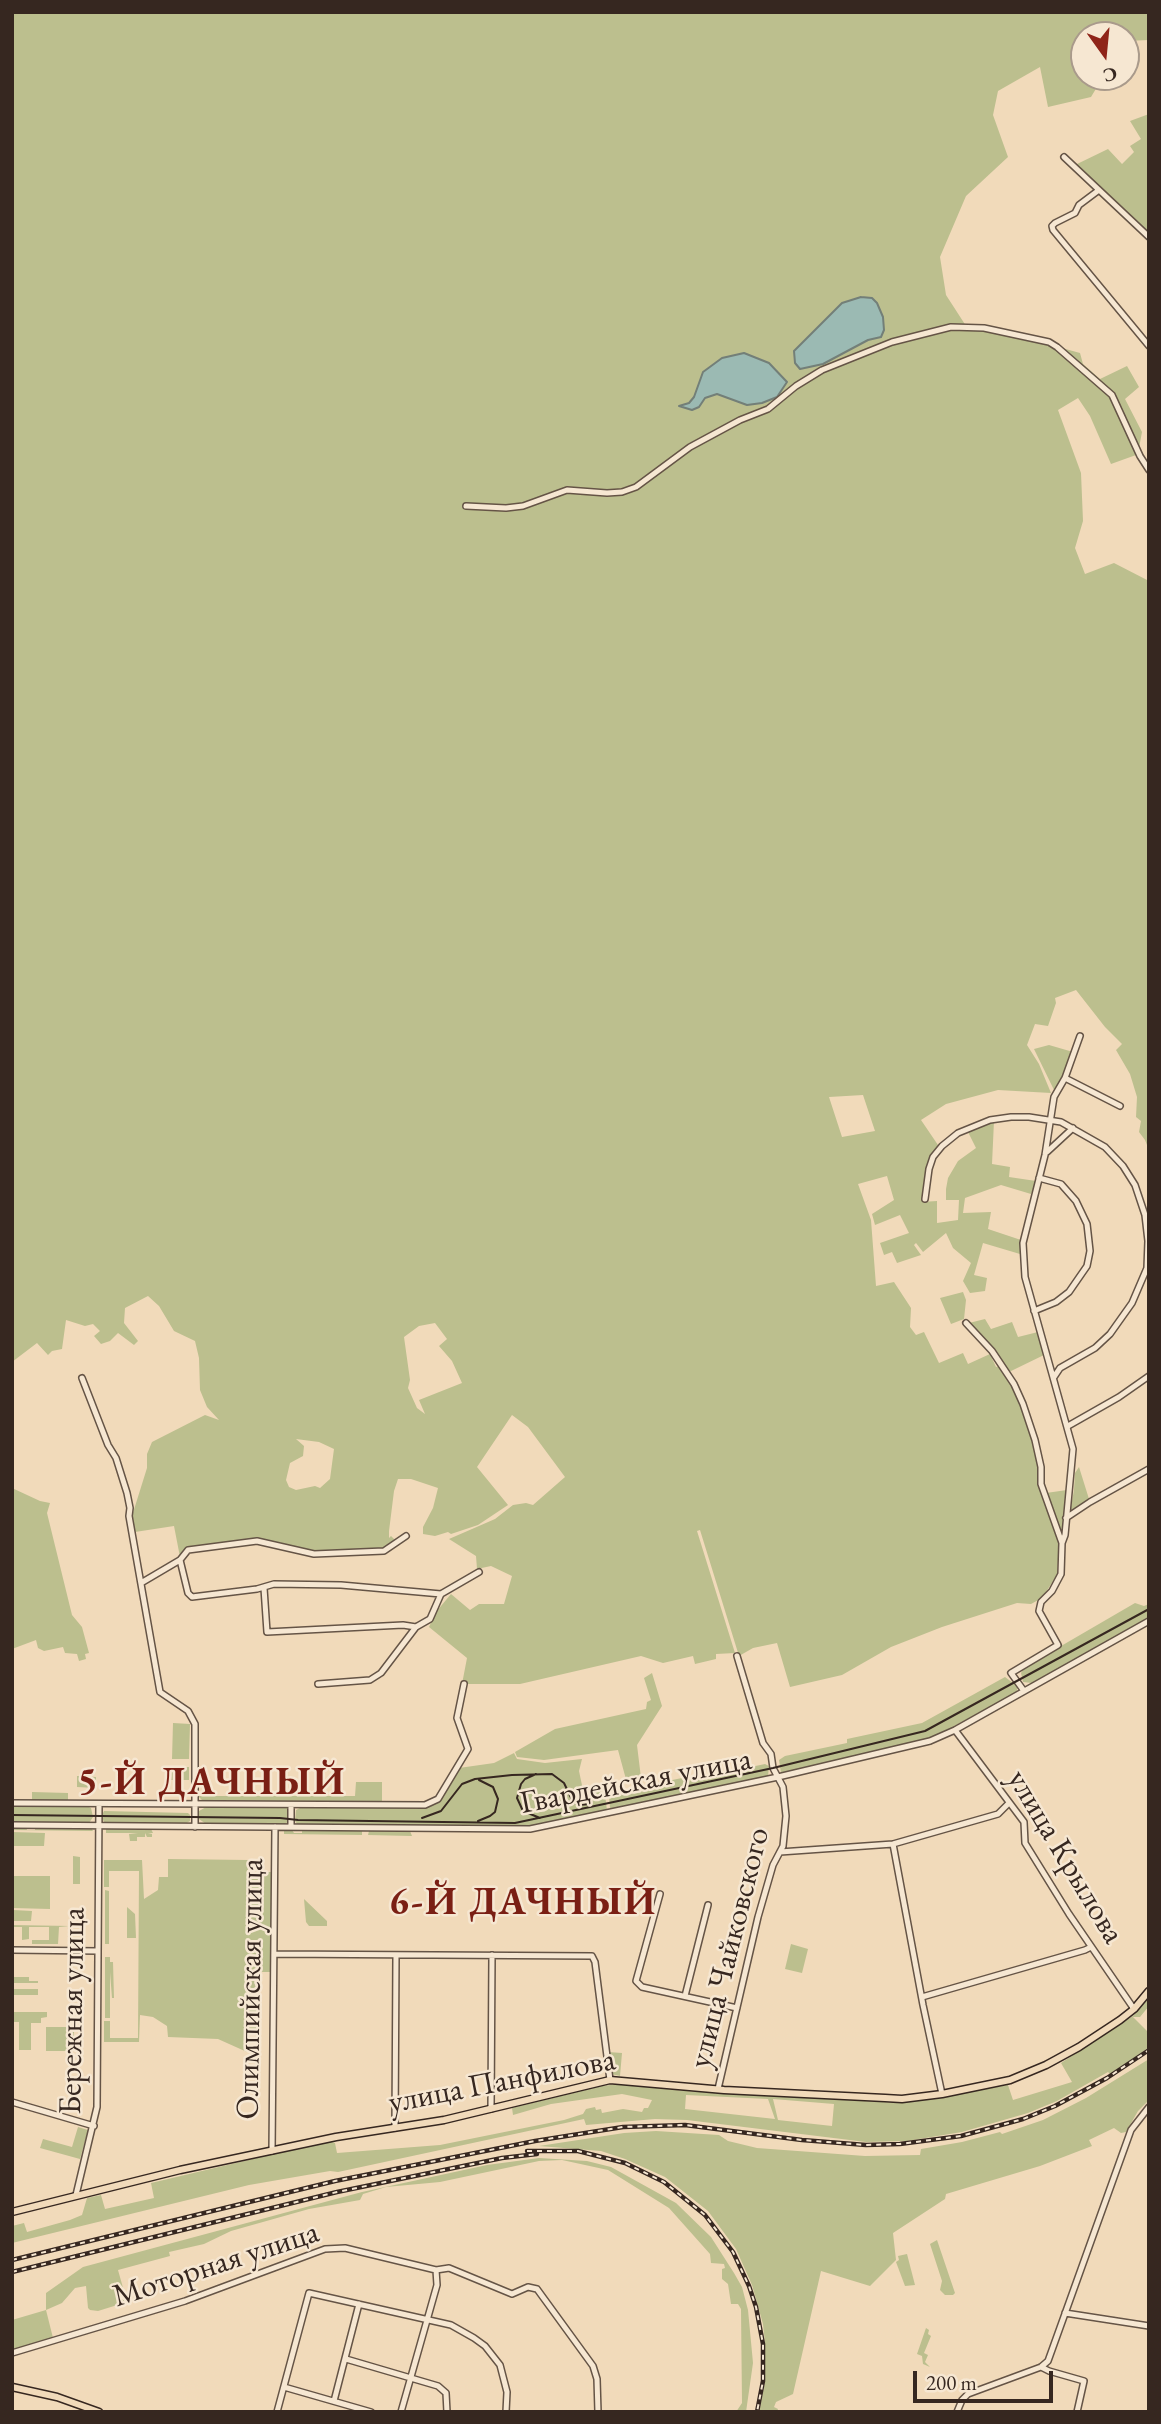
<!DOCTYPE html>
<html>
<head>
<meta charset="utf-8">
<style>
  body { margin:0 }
  #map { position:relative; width:1161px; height:2424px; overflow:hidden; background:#f1daba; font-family:"EB Garamond",serif }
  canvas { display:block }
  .frame { position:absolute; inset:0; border:14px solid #362720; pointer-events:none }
  .north { position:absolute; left:1070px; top:21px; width:70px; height:70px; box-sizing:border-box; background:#f6e7d2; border:2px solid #a99a8b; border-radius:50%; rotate:165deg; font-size:19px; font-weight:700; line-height:28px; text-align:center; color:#362720 }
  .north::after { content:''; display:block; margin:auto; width:24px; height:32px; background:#8f2418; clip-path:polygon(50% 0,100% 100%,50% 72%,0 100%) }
  .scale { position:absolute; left:913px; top:2371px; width:140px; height:32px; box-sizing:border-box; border:4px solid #362720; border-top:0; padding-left:9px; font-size:21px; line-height:24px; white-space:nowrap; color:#362720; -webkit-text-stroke:5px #f6e7d2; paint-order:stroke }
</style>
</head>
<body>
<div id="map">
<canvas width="1161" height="2424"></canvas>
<div class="frame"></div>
<div class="north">С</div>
<div class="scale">200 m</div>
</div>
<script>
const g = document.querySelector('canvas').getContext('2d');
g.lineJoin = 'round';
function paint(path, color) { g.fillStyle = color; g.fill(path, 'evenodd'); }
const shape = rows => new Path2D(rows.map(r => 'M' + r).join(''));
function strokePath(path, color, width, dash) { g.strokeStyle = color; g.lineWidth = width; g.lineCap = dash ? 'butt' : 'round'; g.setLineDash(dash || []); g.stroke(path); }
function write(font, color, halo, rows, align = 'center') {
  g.font = font + ' "EB Garamond",serif'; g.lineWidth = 5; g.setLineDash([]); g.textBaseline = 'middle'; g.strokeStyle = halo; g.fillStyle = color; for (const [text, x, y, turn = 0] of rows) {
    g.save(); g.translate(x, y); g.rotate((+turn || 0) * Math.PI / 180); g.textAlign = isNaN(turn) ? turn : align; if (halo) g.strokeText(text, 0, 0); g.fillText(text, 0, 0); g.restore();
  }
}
paint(shape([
  [12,12,1149,12,1149,40,1126,41,1126,35,1084,35,1084,77,1103,77,1091,97,1048,107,1040,67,998,91,993,115,1008,157,966,196,940,257,946,295,968,329,1022,337,1080,353,1083,364,1100,379,1127,366,1139,387,1125,399,1142,432,1139,448,1136,455,1111,464,1090,416,1078,398,1058,410,1081,473,1083,521,1075,548,1085,574,1114,563,1149,581,1149,1150,1145,1140,1139,1132,1141,1121,1136,1117,1137,1097,1130,1074,1116,1050,1122,1044,1105,1027,1076,990,1055,998,1056,1003,1048,1026,1035,1024,1027,1045,1039,1064,1051,1093,998,1090,946,1104,921,1120,938,1145,926,1168,922,1202,937,1201,937,1223,958,1220,959,1200,946,1200,946,1189,948,1178,958,1161,976,1148,967,1130,994,1121,992,1164,1010,1167,1009,1177,1036,1181,1031,1194,1001,1185,965,1198,963,1213,991,1212,988,1229,1021,1240,1020,1254,983,1243,974,1275,987,1278,985,1291,970,1293,963,1281,971,1263,953,1248,946,1233,923,1252,916,1243,914,1245,921,1255,897,1263,892,1252,884,1255,880,1243,909,1233,900,1215,875,1225,872,1214,894,1200,887,1176,858,1184,871,1220,876,1286,894,1282,911,1308,910,1327,916,1335,924,1332,939,1363,963,1353,968,1364,990,1354,996,1367,1000,1366,1008,1377,1027,1418,1059,1544,1057,1575,1042,1598,1031,1604,1017,1603,942,1627,891,1647,842,1675,790,1687,777,1643,753,1648,739,1656,700,1530,697,1531,735,1653,716,1654,716,1659,695,1664,693,1656,663,1663,641,1656,520,1684,462,1684,467,1658,429,1627,436,1612,451,1594,470,1610,479,1604,504,1604,512,1576,491,1566,477,1569,476,1556,449,1539,495,1519,513,1505,526,1503,533,1505,565,1477,528,1427,512,1415,477,1467,508,1505,478,1525,451,1534,448,1532,435,1536,423,1534,423,1527,433,1508,438,1488,411,1479,398,1479,394,1491,389,1531,389,1538,391,1536,395,1540,384,1548,313,1552,282,1543,256,1539,193,1546,180,1557,174,1526,135,1532,132,1516,147,1468,147,1454,152,1442,205,1415,219,1420,207,1407,200,1390,199,1358,195,1341,174,1331,159,1306,148,1296,125,1308,124,1323,138,1341,134,1345,118,1333,110,1341,101,1344,94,1336,100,1331,93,1324,85,1326,66,1320,62,1349,52,1351,48,1355,37,1343,12,1362],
  [863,1095,875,1131,842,1137,829,1097],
  [435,1323,447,1339,439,1346,452,1361,462,1383,419,1400,425,1414,417,1408,408,1388,410,1380,404,1337,419,1326],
  [296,1439,319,1442,334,1449,330,1479,320,1488,315,1486,296,1490,289,1487,286,1480,290,1463,303,1456,304,1446],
  [1149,114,1149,235,1075,165,1108,149,1122,164,1134,152,1130,146,1141,139,1130,121],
  [1049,1045,1073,1052,1063,1078,1055,1092,1034,1049],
  [963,1292,966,1300,964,1319,951,1324,940,1298],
  [985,1319,991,1329,1012,1322,1018,1337,1038,1332,1044,1355,1009,1372,969,1323],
  [1079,1467,1089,1499,1070,1512,1074,1490,1075,1473],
  [12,1488,40,1501,50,1503,47,1513,72,1615,82,1627,89,1653,85,1654,86,1659,79,1661,77,1654,65,1653,63,1647,44,1651,38,1648,36,1640,12,1649],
  [1067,1490,1064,1533,1061,1536,1046,1493],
  [1135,1603,1144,1606,1149,1604,1149,1618,1032,1683,1023,1682,1021,1673,1025,1667],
  [652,1673,662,1706,637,1745,641,1778,627,1783,618,1750,544,1760,517,1757,515,1752,555,1729,646,1709,647,1702,651,1700,644,1678],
  [1005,1677,1017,1686,1017,1692,932,1738,781,1773,779,1760,785,1756,847,1743,847,1739,922,1723],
  [173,1723,190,1724,189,1759,172,1759],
  [514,1753,517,1759,545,1763,582,1759,579,1771,583,1790,599,1790,605,1794,607,1811,526,1827,298,1825,295,1821,296,1810,302,1807,432,1806,440,1800,459,1768,494,1763],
  [765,1764,769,1766,768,1777,611,1810,610,1808,609,1796,614,1792,682,1778,694,1779],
  [172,1767,189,1767,189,1780,171,1780],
  [77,1776,96,1777,96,1788,77,1787],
  [356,1782,382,1782,382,1802,203,1801,198,1796,355,1796],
  [32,1792,68,1793,68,1801,32,1801],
  [12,1805,87,1806,91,1808,93,1817,89,1823,12,1823],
  [208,1806,283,1806,289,1809,289,1816,288,1822,283,1825,206,1824,199,1819,199,1811],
  [104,1811,188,1813,190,1815,190,1821,185,1824,105,1823,101,1817],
  [12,1826,26,1826,27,1830,35,1830,35,1827,91,1828,93,1831,12,1830],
  [106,1829,151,1829,153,1833,148,1833,152,1834,152,1837,147,1837,145,1833,145,1837,137,1837,137,1841,130,1841,129,1834,138,1833,106,1833],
  [284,1830,292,1830,294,1833,302,1833,302,1830,362,1831,362,1835,284,1834],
  [369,1831,410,1831,412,1836,368,1835],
  [12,1832,45,1833,44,1846,12,1846],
  [73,1856,80,1857,80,1884,73,1884],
  [168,1859,248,1860,248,1872,273,1872,272,1972,255,1972,255,1986,260,1987,260,2031,247,2031,247,2052,218,2039,168,2037,167,2026,153,2017,140,2015,139,2042,104,2042,104,2021,110,2021,110,2038,138,2038,139,1871,109,1871,109,1887,104,1887,104,1860,142,1860,144,1899,158,1890,159,1877,168,1877],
  [12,1876,50,1876,50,1909,12,1908],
  [105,1890,109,1891,109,1944,105,1944],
  [304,1899,327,1921,327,1926,309,1926,306,1922],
  [127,1907,135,1914,136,1938,127,1938],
  [13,1910,32,1911,31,1921,13,1921],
  [12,1925,70,1926,59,1927,58,1944,32,1944,32,1940,49,1940,49,1927,29,1927,29,1939,22,1940,22,1927,12,1927],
  [791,1944,808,1949,802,1973,785,1969],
  [105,1957,110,1957,110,1962,113,1962,114,1998,112,1998,110,1972,110,2018,105,2018],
  [12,1977,29,1977,29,1981,38,1981,38,1983,14,1983,14,1989,38,1989,38,1995,12,1995],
  [1149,1996,1149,2006,1140,2017,1133,2017,1149,2033,1149,2047,1137,2056,1110,2074,1108,2072,1057,2101,1028,2113,962,2132,907,2141,866,2142,687,2120,655,2119,586,2125,584,2119,338,2172,330,2171,249,2185,12,2243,12,2226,24,2223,27,2232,70,2220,82,2215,87,2198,101,2195,105,2209,154,2198,151,2183,329,2141,335,2143,337,2153,440,2145,564,2120,583,2114,586,2109,595,2107,596,2110,601,2109,602,2113,623,2109,642,2112,644,2108,648,2108,652,2100,622,2094,551,2104,513,2115,512,2108,602,2086,619,2084,686,2091,900,2103,943,2097,1008,2085,1013,2100,1072,2082,1061,2063,1133,2016],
  [686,2095,768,2099,775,2119,685,2109],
  [773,2099,834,2104,832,2126,778,2120],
  [12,2012,47,2012,47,2017,41,2018,41,2023,31,2023,31,2050,19,2050,19,2022,12,2022],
  [46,2027,74,2027,74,2051,46,2051],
  [608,2052,622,2053,620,2076,611,2074],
  [1149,2059,1149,2100,1138,2111,1126,2132,1121,2133,1114,2128,1089,2140,1092,2146,1040,2166,946,2194,945,2199,893,2233,896,2260,870,2286,821,2271,793,2394,776,2402,774,2407,778,2409,777,2412,759,2412,765,2382,765,2343,763,2324,752,2285,736,2249,708,2211,665,2177,625,2159,601,2151,539,2146,624,2133,656,2131,719,2135,728,2141,757,2148,865,2156,920,2155,921,2149,962,2142,1000,2132,1002,2134,1043,2120,1086,2098],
  [78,2127,88,2130,80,2159,40,2148,43,2139,72,2147],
  [539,2158,587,2161,611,2167,676,2203,711,2237,734,2273,742,2287,748,2310,753,2363,746,2412,736,2412,742,2403,741,2309,738,2304,731,2304,728,2284,722,2279,722,2269,725,2268,724,2264,711,2263,710,2254,669,2208,608,2170,562,2160,539,2161,440,2182,386,2187,363,2194,360,2200,309,2209,231,2231,204,2244,169,2252,170,2256,118,2270,127,2302,98,2311,90,2310,88,2308,86,2286,75,2288,62,2303,46,2310,53,2338,12,2351,12,2320,46,2310,46,2293,83,2267,362,2192,487,2165],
  [937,2240,955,2293,953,2295,945,2295,940,2290,942,2281,930,2244],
  [907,2254,915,2285,905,2286,896,2262,899,2260,898,2256],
  [926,2328,929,2330,928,2334,931,2336,924,2353,928,2355,925,2362,930,2367,923,2364,922,2356,917,2354]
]), '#bcbf8e');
const water = shape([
  [861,297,872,298,877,303,883,317,884,330,881,337,868,340,823,364,800,369,795,363,794,351,842,303,861,297],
  [744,353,769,363,787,382,777,397,762,403,747,405,717,394,705,398,699,407,692,410,679,406,689,403,694,397,703,372,722,358,744,353]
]);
paint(water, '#9bbab3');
strokePath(water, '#737f78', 2);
const minor = shape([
  [1064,157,1149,237],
  [1099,190,1079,205,1075,213,1055,223,1052,226,1053,230,1149,346],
  [466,506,506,508,523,506,567,490,607,493,622,492,636,487,690,447,740,420,768,409,796,386,822,370,892,342,951,327,984,328,1049,342,1057,347,1112,395,1140,456,1149,470],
  [1065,1078,1120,1106],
  [1047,1152,1073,1128],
  [925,1199,929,1169,933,1157,942,1146,958,1133,990,1120,1011,1117,1029,1117,1061,1122,1105,1147,1123,1166,1135,1185,1145,1215,1148,1241,1147,1268,1132,1303,1110,1334,1095,1348,1060,1368,1054,1377],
  [1034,1311,1056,1302,1069,1292,1087,1266,1090,1251,1087,1224,1076,1201,1061,1184,1039,1178],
  [966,1323,992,1351,1014,1384,1023,1404,1035,1440,1041,1467,1041,1484,1062,1543],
  [82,1378,108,1445,116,1458,127,1493,130,1508,129,1516,160,1692,188,1711,195,1724,195,1827],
  [1068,1426,1119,1397,1149,1376],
  [1066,1518,1090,1502,1149,1469],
  [180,1560,188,1593,192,1597,257,1589,274,1584,341,1585,441,1594,479,1572],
  [141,1583,180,1560,188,1550,257,1541,314,1554,384,1551,406,1536],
  [264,1588,267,1632,403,1625,416,1627],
  [318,1684,370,1680,381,1673,416,1627,430,1619,441,1594],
  [1024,1691,1011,1673,1058,1645,1039,1611,1041,1602,1052,1591,1061,1574,1062,1543,1065,1535,1073,1449,1025,1277,1023,1243,1045,1155,1054,1097,1065,1078,1080,1036],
  [955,1730,1024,1822,1025,1843,1069,1914,1134,2009],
  [12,1803,425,1805,438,1799,468,1749,457,1718,464,1684],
  [12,1825,530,1829,778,1777,930,1741,955,1730,1149,1621],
  [291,1827,291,1805],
  [893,1844,923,2005,942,2094],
  [780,1852,893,1844,998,1814,1009,1803],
  [660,1894,636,1981,642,1987,737,2008],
  [12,1950,98,1951],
  [275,1954,592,1956,595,1962,610,2080],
  [685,1996,708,1905],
  [922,1997,1085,1950,1091,1947],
  [718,2089,758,1917,773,1865,783,1846,786,1816,783,1787,773,1768,771,1754,763,1743,737,1656],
  [12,2102,94,2126],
  [491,2109,492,1955],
  [395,2128,396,1955],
  [272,2151,275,1827],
  [76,2195,97,2107,99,1804],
  [1065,2313,1149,2326],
  [12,2353,185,2301,325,2249,345,2248,436,2270,449,2268,512,2294,528,2287,537,2289,593,2366,597,2379,598,2412],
  [346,2359,438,2386,446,2393,447,2412],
  [1041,2367,1049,2371,1084,2381,1077,2412],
  [284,2387,371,2412],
  [334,2401,359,2304],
  [277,2412,309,2293,451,2325,474,2338,485,2346,500,2365,507,2392,506,2412],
  [401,2412,437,2285,436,2270],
  [957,2412,962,2400,968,2394,1041,2367,1048,2361,1131,2130,1149,2107]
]);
const major = shape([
  [12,2212,180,2170,336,2137,444,2120,610,2080,724,2090,885,2098,902,2099,942,2094,1010,2080,1046,2065,1079,2047,1120,2020,1134,2009,1149,1991],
  [12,2387,57,2397,99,2412]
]);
strokePath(minor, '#655446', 8);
strokePath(major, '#362720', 9);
strokePath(minor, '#f6e7d2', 5);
strokePath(major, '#f1daba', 6);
strokePath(shape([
  [536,1774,525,1779,521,1784,517,1798,523,1811,540,1818],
  [12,1815,280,1818,298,1820,515,1823,773,1768,925,1731,1149,1609],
  [422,1818,441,1811,462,1784,475,1779,512,1775,552,1774,564,1783,573,1802,579,1805,590,1804],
  [478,1821,490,1816,495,1812,498,1799,493,1787,479,1780]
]), '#362720', 2);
const rail = shape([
  [527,2151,578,2151,625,2163,664,2182,705,2215,733,2252,749,2286,756,2307,763,2344,763,2381,757,2412],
  [12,2260,335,2181,535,2141,623,2127,685,2125,802,2140,866,2145,900,2144,961,2136,1023,2119,1055,2106,1107,2078,1149,2050],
  [12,2272,337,2192,502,2158,537,2154]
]);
strokePath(rail, '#362720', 4.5);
strokePath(rail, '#f6e7d2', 2, [5]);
write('32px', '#362720', '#f6e7d2', [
  ["Гвардейская улица",636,1782,-11],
  ["улица Крылова",1065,1857,59],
  ["улица Чайковского",730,1948,-76],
  ["Олимпийская улица",251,1989,-89],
  ["Бережная улица",73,2011,-89],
  ["улица Панфилова",502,2082,-11],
  ["Моторная улица",216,2265,-18]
]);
g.letterSpacing = '2px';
write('bold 38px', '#7a1f14', '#f6e7d2', [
  ["5-Й ДАЧНЫЙ",212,1784],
  ["6-Й ДАЧНЫЙ",523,1904]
]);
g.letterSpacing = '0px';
</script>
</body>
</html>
